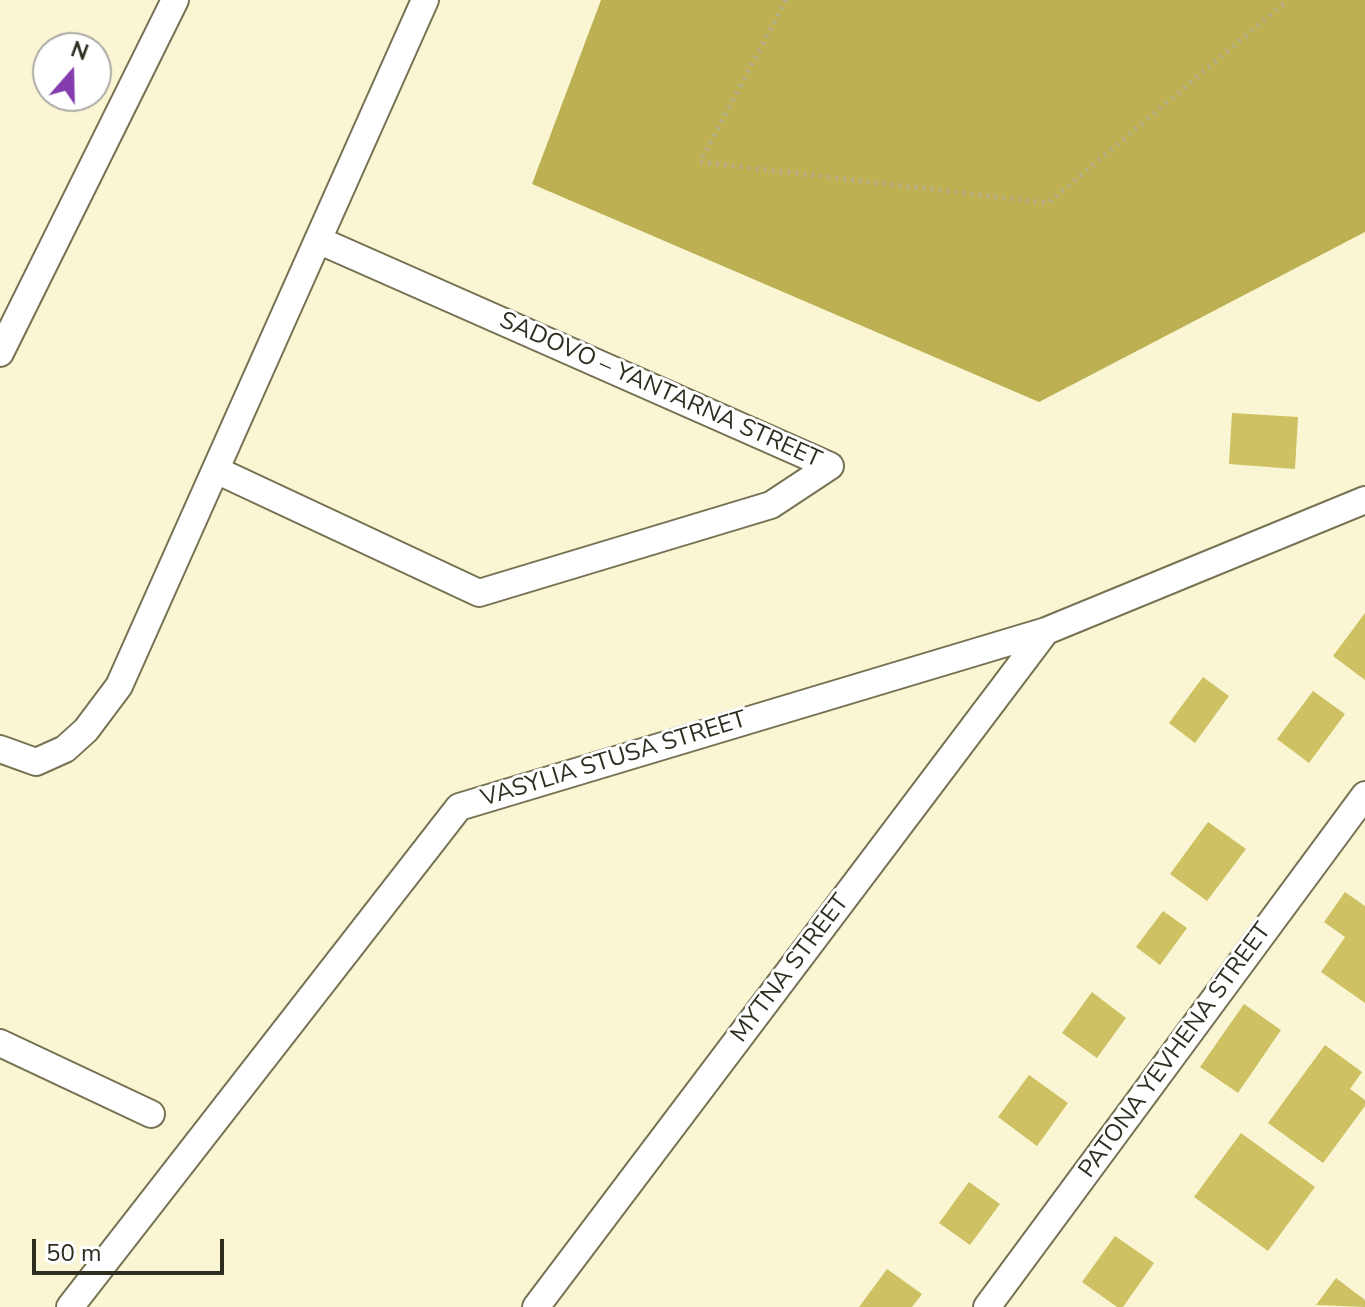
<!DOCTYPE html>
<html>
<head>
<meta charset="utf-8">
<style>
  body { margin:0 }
  #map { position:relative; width:1365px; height:1307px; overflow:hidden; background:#faf6d4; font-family:"Nunito Sans",sans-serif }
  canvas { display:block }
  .north { position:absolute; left:32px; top:32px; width:80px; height:80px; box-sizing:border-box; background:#fff; border:2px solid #ababa6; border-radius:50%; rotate:20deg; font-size:22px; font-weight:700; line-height:32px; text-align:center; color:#2e2d20 }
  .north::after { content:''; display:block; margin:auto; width:28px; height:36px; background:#853cae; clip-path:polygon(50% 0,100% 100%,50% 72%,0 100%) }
  .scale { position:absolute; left:32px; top:1239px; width:192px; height:36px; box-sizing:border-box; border:4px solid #2e2d20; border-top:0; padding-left:10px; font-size:24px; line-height:28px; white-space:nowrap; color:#2e2d20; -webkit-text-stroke:6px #fff; paint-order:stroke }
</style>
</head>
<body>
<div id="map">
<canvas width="1365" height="1307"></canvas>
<div class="north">N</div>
<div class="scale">50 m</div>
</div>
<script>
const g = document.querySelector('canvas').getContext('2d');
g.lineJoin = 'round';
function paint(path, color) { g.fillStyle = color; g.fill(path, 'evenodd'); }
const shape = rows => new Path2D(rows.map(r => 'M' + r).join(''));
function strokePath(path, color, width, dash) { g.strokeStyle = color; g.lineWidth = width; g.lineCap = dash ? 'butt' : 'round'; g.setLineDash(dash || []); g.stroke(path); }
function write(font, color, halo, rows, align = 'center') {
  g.font = font + ' "Nunito Sans",sans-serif'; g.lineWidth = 6; g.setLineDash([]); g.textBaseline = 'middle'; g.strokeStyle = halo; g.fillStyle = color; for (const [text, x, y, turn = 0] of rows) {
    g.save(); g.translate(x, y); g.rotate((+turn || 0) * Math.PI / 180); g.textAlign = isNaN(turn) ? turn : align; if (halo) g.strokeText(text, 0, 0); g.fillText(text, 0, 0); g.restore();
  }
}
paint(shape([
  [601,0,1365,0,1365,232,1039,402,532,184]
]), '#bdb053');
paint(shape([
  [1232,413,1298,417,1295,469,1229,464],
  [1365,613,1365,680,1333,656],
  [1203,677,1229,696,1195,743,1169,723],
  [1313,691,1345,714,1309,763,1277,739],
  [1208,822,1246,849,1207,901,1170,874],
  [1345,892,1365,906,1365,1003,1321,972,1345,937,1324,922],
  [1163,911,1187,928,1160,965,1136,947],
  [1092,992,1126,1018,1097,1058,1062,1033],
  [1244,1004,1281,1030,1238,1093,1200,1067],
  [1325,1045,1362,1072,1350,1089,1365,1100,1365,1106,1323,1163,1268,1123],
  [1029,1075,1068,1103,1037,1146,998,1117],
  [1241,1133,1315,1187,1268,1251,1194,1197],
  [969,1182,1000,1204,970,1245,939,1223],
  [1115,1236,1154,1263,1123,1307,1117,1307,1082,1282],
  [887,1269,922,1294,912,1307,859,1307],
  [1336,1278,1365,1300,1365,1307,1316,1305]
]), '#cec163');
const street = shape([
  [0,353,175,0],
  [216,470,479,593,771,505,830,466,318,240],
  [0,749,36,762,65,749,86,730,119,686,425,0],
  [0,1043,151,1114],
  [70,1307,459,807,1046,631,1365,500],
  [536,1307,1046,631],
  [987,1307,1365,795]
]);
strokePath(street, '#767254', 30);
strokePath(shape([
  [786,0,700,162,1048,203,1288,0]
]), '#b2af94', 5, [2, 6]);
strokePath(street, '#fff', 26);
write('24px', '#2e2d20', '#fff', [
  ["SADOVO – YANTARNA STREET",660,391,24],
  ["VASYLIA STUSA STREET",614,760,-17],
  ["MYTNA STREET",791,969,-53],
  ["PATONA YEVHENA STREET",1176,1051,-54]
]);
</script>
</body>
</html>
